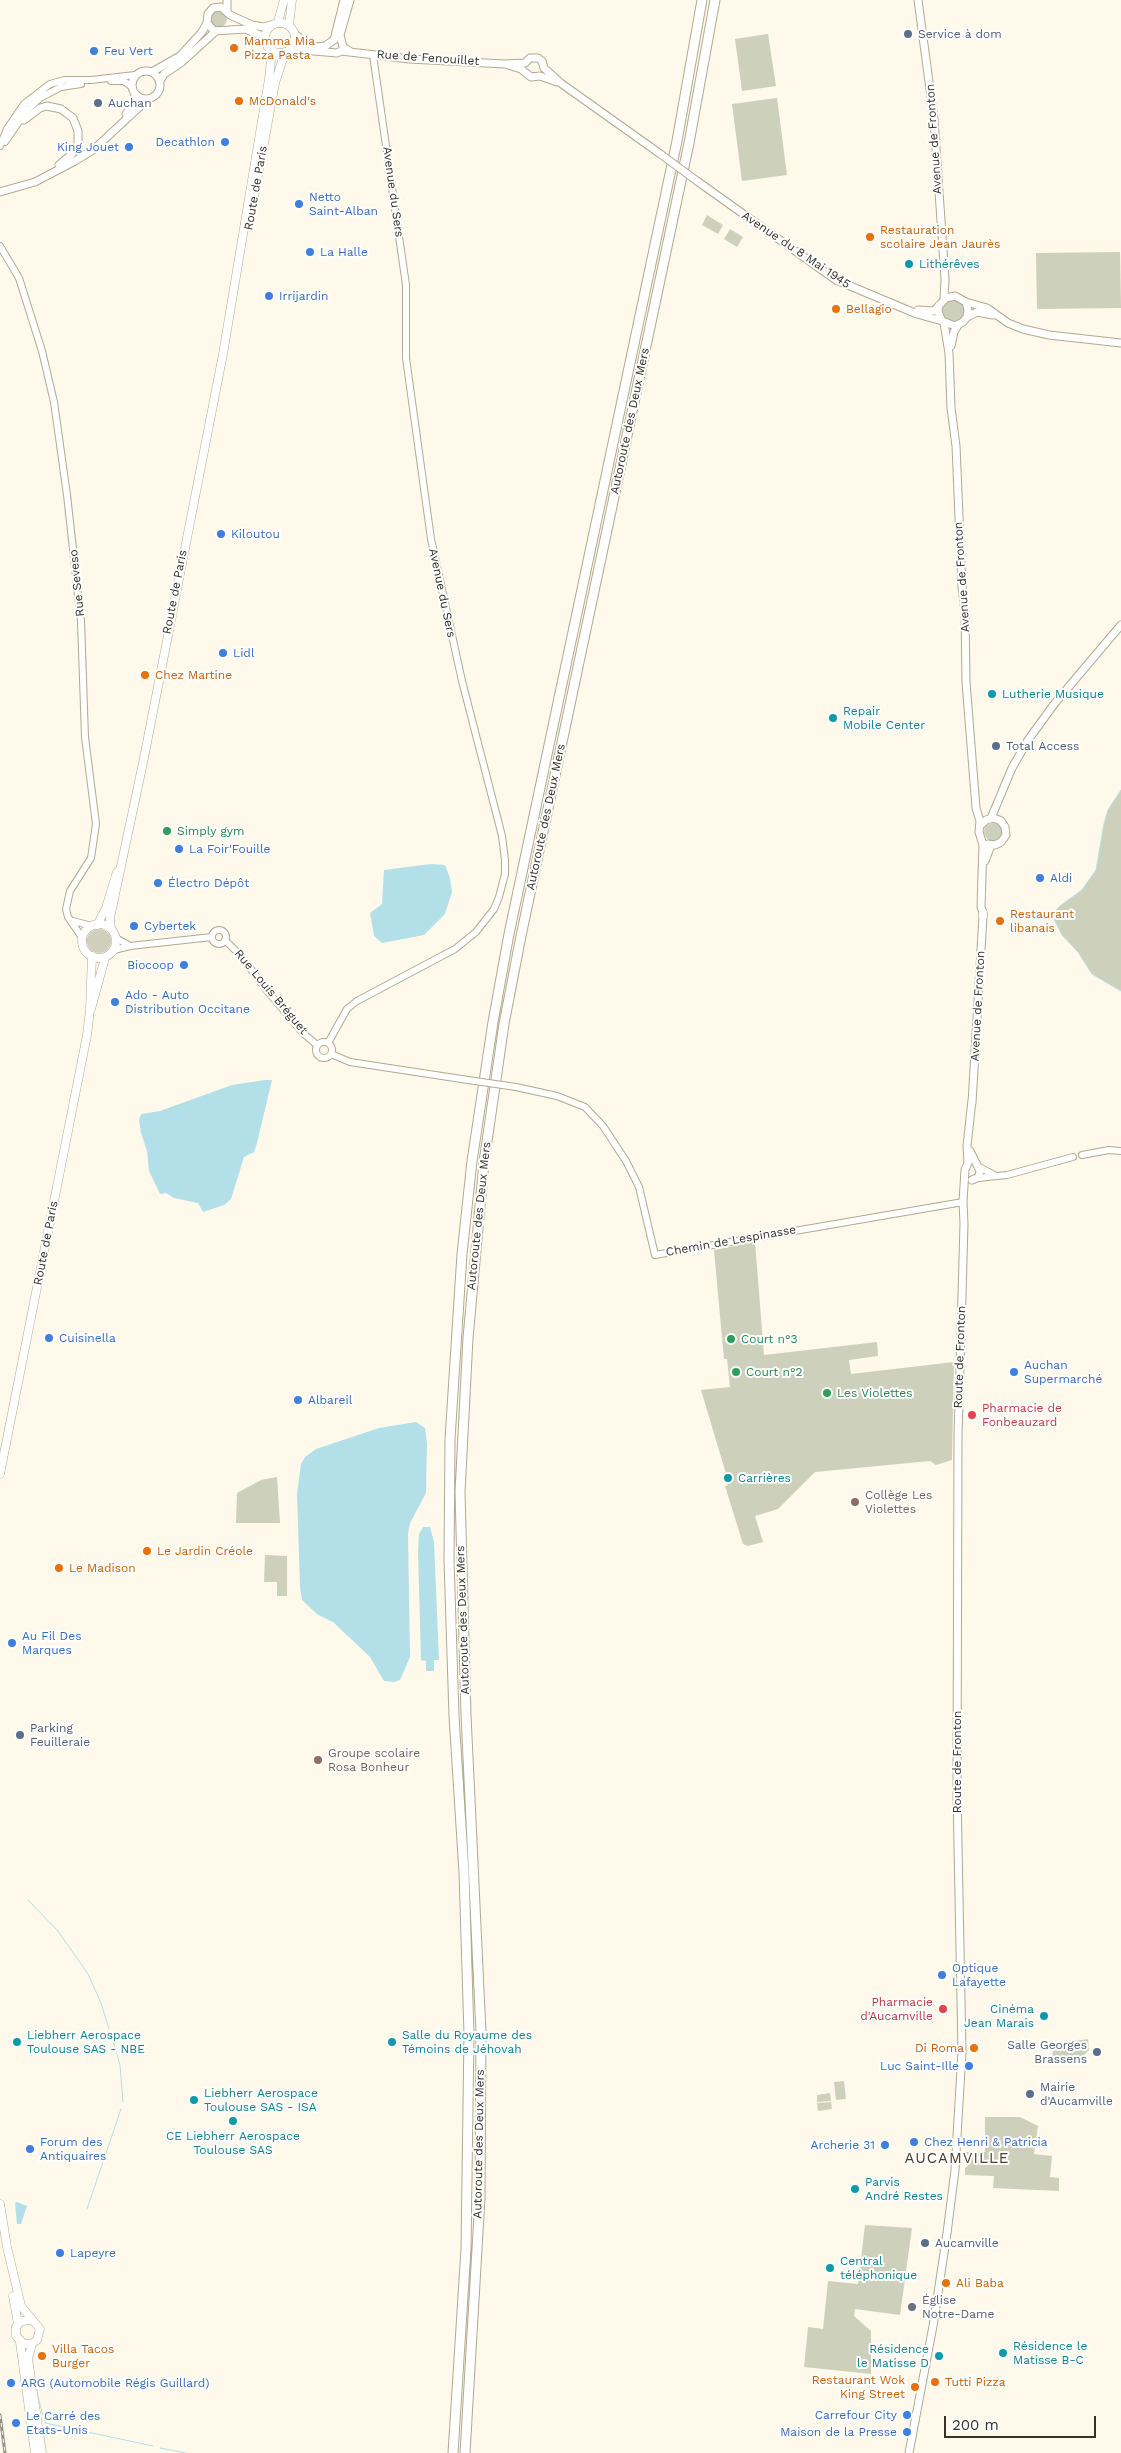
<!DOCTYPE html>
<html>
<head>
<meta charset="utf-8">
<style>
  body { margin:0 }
  #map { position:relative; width:1121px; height:2453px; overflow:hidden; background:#fef9ea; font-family:"Work Sans",sans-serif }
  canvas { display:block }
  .scale { position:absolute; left:944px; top:2416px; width:152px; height:22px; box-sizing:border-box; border:2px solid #363229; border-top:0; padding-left:6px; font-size:15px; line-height:18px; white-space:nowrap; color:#363229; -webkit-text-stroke:4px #fff; paint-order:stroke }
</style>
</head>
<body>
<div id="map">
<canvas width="1121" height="2453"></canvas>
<div class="scale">200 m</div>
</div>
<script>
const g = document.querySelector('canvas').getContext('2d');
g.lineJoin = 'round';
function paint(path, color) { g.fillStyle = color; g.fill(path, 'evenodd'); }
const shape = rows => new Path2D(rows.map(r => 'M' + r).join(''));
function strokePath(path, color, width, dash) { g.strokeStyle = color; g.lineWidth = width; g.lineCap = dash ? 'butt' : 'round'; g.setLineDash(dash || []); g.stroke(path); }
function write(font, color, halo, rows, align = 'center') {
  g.font = font + ' "Work Sans",sans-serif'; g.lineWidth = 4; g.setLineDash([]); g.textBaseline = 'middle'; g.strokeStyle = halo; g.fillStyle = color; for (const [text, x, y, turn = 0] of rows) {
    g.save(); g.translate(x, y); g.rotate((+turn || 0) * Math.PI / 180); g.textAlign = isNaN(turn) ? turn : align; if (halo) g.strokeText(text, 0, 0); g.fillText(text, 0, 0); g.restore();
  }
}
paint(shape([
  '211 19a8 8 0 1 1 16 0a8 8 0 1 1-16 0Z',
  [768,34,776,86,742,91,735,39],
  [777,98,787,175,742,181,732,104],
  [707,215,723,225,718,234,702,225],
  [730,229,743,237,737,247,724,239],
  [1120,252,1121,308,1037,309,1036,253],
  '942 311a11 11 0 1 1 22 0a11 11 0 1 1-22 0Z',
  [1121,790,1121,991,1092,974,1078,952,1062,935,1054,919,1056,910,1060,906,1082,890,1096,870,1104,824,1108,810],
  '984 832a9 9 0 1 1 18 0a9 9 0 1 1-18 0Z',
  '87 941a12 12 0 1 1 24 0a12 12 0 1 1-24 0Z',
  [755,1242,764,1355,877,1342,878,1356,849,1360,851,1374,954,1362,952,1460,936,1465,930,1461,815,1472,778,1509,755,1516,763,1542,748,1546,743,1544,725,1486,728,1485,727,1477,701,1390,730,1387,727,1359,724,1359,714,1250],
  [277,1477,280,1523,236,1523,237,1493,261,1480],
  [265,1555,287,1556,287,1596,277,1596,277,1582,264,1582],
  [1088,2039,1089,2050,1078,2061,1052,2064,1053,2044],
  [844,2081,846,2099,836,2100,834,2082],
  [830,2093,831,2101,817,2102,817,2095],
  [831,2102,832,2109,818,2111,817,2103],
  [985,2117,1020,2117,1038,2126,1034,2154,1052,2156,1050,2177,1059,2178,1059,2191,993,2188,994,2176,965,2175,965,2168,968,2165,966,2152,985,2152],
  [865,2225,912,2228,900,2315,855,2309,854,2316,871,2331,871,2374,804,2367,808,2327,823,2329,828,2281,858,2284]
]), '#cdd0bb');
paint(shape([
  [431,864,445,865,450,878,452,892,445,914,424,935,382,943,374,936,370,913,382,904,384,870],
  [265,1080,272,1080,257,1143,254,1152,244,1157,231,1199,224,1205,203,1212,198,1203,174,1198,166,1193,160,1194,149,1171,147,1151,141,1133,139,1120,141,1114,160,1111,232,1085],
  [416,1422,425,1428,427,1444,426,1493,410,1523,408,1534,410,1657,400,1680,394,1682,384,1681,370,1657,333,1622,318,1615,302,1600,300,1587,297,1494,301,1464,305,1457,316,1449,379,1428],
  [423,1527,430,1527,434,1542,439,1660,434,1660,434,1671,426,1671,426,1661,421,1660,418,1552,419,1534],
  [17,2202,27,2206,21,2224,17,2224,15,2203]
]), '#b3e0e8');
strokePath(shape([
  [1121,790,1108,810,1104,824,1096,870,1082,890,1060,906,1056,910,1054,919,1062,935,1078,952,1092,974,1121,991],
  [28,1900,58,1931,88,1974,101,2003,109,2029],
  [111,2033,120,2065,123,2102],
  [87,2209,121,2109],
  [36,2389,45,2423,153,2446],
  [160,2448,186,2453]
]), '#b3e0e8', 1);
const tertiary = shape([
  [111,81,124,81,132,87],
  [5,142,27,110,40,98,61,87,81,84],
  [0,146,7,129,24,104,50,84,64,80,91,80,135,75],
  [0,246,19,278,42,351,54,402,67,495,81,621,85,737,96,824,91,858,70,891,66,909,68,917,83,939],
  [73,921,92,926],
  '212 937a7 7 0 1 1 14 0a7 7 0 1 1-14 0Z',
  [116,938,130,946],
  [225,940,241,956,269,993,303,1033,317,1045],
  [114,950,130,946,212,937],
  '316 1050a8 8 0 1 1 16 0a8 8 0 1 1-16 0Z',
  [328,1043,347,1009,357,1001,455,949,476,932,494,909,499,897,505,874,505,860,502,836,462,681,431,539,406,358,406,285,373,55],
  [331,1054,350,1062,468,1080],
  [516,1087,557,1096,585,1107,603,1126,626,1161,639,1187,655,1255,963,1202],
  [1082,1155,1109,1150,1121,1151],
  [979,1167,996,1176],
  [978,1178,1007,1175,1073,1157]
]);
const secondary = shape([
  [227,0,227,11],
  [350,0,340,35,343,47,351,52],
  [918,0,934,119,945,279,944,300],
  [296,35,304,42,315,47,325,46,334,40],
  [265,37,245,29,214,31,207,23,208,14,213,8,221,7,230,15,252,25,263,27,271,25],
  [334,40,344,0],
  [291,49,337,53,341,51,410,59,505,64,525,63,530,58,538,58,542,61,544,68,562,84,659,153],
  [508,65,521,69,531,77,540,76,557,82],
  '132 85a14 14 0 1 1 28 0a14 14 0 1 1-28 0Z',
  [152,72,180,56,202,32,207,23],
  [160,81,164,74,182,62,216,31],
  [126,114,134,104,135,94],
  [20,120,24,120,40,108,47,106,61,109,73,118,78,131,78,144,72,154,59,165],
  [697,181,836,280,917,314,942,321],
  [0,192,35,182,75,161,93,150,148,99],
  [939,305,938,312,942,321,955,326,963,322,967,317,968,310,966,302],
  [918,310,934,311,946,298,955,296,966,302,987,308,1008,323,1023,329,1049,335,1121,343],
  [967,317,977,312,993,315],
  [944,323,949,353,951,408,956,446,962,587,965,611,966,682,976,808,980,821,979,832,983,845,981,907,983,913],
  [951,346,954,332,958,325],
  [991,818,1012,768,1028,740,1055,703,1121,625],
  [981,825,986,820,994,818,1001,821,1005,827,1006,835,1001,842,995,845,988,844],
  [985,861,991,845],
  [972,1103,983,916],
  [970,1151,980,1171,979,1177,972,1180],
  [909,2453,933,2326,947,2233,955,2170,962,2052,957,1793,958,1436,964,1224,963,1202,965,1170,968,1163,967,1146,972,1100]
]);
const primary = shape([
  [278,22,284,0],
  '265 38a15 15 0 1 1 30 0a15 15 0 1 1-30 0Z',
  [289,25,292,0],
  [251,214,275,83,285,52],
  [983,916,983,913],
  '82 941a17 17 0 1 1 34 0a17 17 0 1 1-34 0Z',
  [97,925,106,908,117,872],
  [111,929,110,918,144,758,223,354,269,79,272,50],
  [91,1009,105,958],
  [0,1474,87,1035,90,1010,92,956],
  [0,2204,7,2247,21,2306,40,2329,37,2340,32,2344,24,2344,16,2336,16,2327,21,2321,32,2320],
  [13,2296,18,2324],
  [20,2342,35,2453],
  [32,2344,28,2359,42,2453]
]);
const motorway = shape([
  [453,2453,466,2249,469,2034,464,1873,454,1716,449,1560,450,1439,462,1254,472,1161,493,1022,509,934,677,141,702,0],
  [465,2453,480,2198,481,2032,466,1715,460,1492,468,1338,484,1162,504,1024,521,936,689,143,715,0]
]);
strokePath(tertiary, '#b1a991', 8);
strokePath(secondary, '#b1a991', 9);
strokePath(primary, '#b1a991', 9);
strokePath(motorway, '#b1a991', 11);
strokePath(tertiary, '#fff', 6);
strokePath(secondary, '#fff', 7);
strokePath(primary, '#fff', 8);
strokePath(motorway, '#fff', 9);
const rail = shape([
  [0,2415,5,2453]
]);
strokePath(rail, '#948f84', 3);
strokePath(rail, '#fff', 1, [4]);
const tertiaryBridge = shape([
  [468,1080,516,1087]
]);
const secondaryBridge = shape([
  [659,153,697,181]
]);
strokePath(tertiaryBridge, '#b1a991', 8, []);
strokePath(secondaryBridge, '#b1a991', 9, []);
strokePath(tertiaryBridge, '#fff', 6);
strokePath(secondaryBridge, '#fff', 7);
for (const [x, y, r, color] of [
  [908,34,5,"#5c6f8a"],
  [234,48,5,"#e8710a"],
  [94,51,5,"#3f7fe0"],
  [239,101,5,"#e8710a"],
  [98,103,5,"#5c6f8a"],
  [225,142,5,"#3f7fe0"],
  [129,147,5,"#3f7fe0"],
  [299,204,5,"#3f7fe0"],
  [870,237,5,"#e8710a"],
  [310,252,5,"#3f7fe0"],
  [909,264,5,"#0f9aa8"],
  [269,296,5,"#3f7fe0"],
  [836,309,5,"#e8710a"],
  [221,534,5,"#3f7fe0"],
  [223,653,5,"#3f7fe0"],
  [145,675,5,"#e8710a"],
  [992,694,5,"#0f9aa8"],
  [833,718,5,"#0f9aa8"],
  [996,746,5,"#5c6f8a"],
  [167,831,5,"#2e9e5b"],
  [179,849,5,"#3f7fe0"],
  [1040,878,5,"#3f7fe0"],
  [158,883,5,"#3f7fe0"],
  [1000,921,5,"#e8710a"],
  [134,926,5,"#3f7fe0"],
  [184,965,5,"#3f7fe0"],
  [115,1002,5,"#3f7fe0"],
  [49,1338,5,"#3f7fe0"],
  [731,1339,5,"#2e9e5b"],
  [736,1372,5,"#2e9e5b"],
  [1014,1372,5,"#3f7fe0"],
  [827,1393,5,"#2e9e5b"],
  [298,1400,5,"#3f7fe0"],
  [972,1415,5,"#e0444e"],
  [728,1478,5,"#0f9aa8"],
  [855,1502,5,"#8d6e63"],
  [147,1551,5,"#e8710a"],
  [59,1568,5,"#e8710a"],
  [12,1643,5,"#3f7fe0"],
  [20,1735,5,"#5c6f8a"],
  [318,1760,5,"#8d6e63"],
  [942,1975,5,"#3f7fe0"],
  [943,2009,5,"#e0444e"],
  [1044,2016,5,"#0f9aa8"],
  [17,2042,5,"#0f9aa8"],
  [392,2042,5,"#0f9aa8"],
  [974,2048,5,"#e8710a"],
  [1097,2052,5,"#5c6f8a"],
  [969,2066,5,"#3f7fe0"],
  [1030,2094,5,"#5c6f8a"],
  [194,2100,5,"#0f9aa8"],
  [233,2121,5,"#0f9aa8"],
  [914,2142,5,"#3f7fe0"],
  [885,2145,5,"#3f7fe0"],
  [30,2149,5,"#3f7fe0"],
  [855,2189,5,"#0f9aa8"],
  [925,2243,5,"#5c6f8a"],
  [60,2253,5,"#3f7fe0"],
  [830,2268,5,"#0f9aa8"],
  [946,2283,5,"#e8710a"],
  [912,2307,5,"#6b7280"],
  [1003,2353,5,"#0f9aa8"],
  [42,2356,5,"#e8710a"],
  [939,2356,5,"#0f9aa8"],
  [935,2382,5,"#e8710a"],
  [11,2383,5,"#3f7fe0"],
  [915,2387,5,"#e8710a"],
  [907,2415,5,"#3f7fe0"],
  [16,2423,5,"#3f7fe0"],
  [907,2432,5,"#3f7fe0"]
]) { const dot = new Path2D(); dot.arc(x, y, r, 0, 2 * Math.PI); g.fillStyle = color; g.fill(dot); strokePath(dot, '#fff', 2); }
write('12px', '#4e5e75', '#fff', [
  ["Service à dom",918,34],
  ["Auchan",108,103],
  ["Total Access",1006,746],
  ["Parking",30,1728],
  ["Feuilleraie",30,1742],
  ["Salle Georges",1087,2045,"right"],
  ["Brassens",1087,2059,"right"],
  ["Mairie",1040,2087],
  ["d'Aucamville",1040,2101],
  ["Aucamville",935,2243]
], 'left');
write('12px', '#c56008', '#fff', [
  ["Mamma Mia",244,41],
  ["Pizza Pasta",244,55],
  ["McDonald's",249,101],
  ["Restauration",880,230],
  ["scolaire Jean Jaurès",880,244],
  ["Bellagio",846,309],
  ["Chez Martine",155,675],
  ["Restaurant",1010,914],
  ["libanais",1010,928],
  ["Le Jardin Créole",157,1551],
  ["Le Madison",69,1568],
  ["Di Roma",964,2048,"right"],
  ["Ali Baba",956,2283],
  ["Villa Tacos",52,2349],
  ["Burger",52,2363],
  ["Restaurant Wok",905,2380,"right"],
  ["King Street",905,2394,"right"],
  ["Tutti Pizza",945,2382]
], 'left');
write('12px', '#366cbe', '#fff', [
  ["Feu Vert",104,51],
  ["Decathlon",215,142,"right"],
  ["King Jouet",119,147,"right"],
  ["Netto",309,197],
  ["Saint-Alban",309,211],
  ["La Halle",320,252],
  ["Irrijardin",279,296],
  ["Kiloutou",231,534],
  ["Lidl",233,653],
  ["La Foir'Fouille",189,849],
  ["Aldi",1050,878],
  ["Électro Dépôt",168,883],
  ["Cybertek",144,926],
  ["Biocoop",174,965,"right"],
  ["Ado - Auto",125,995],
  ["Distribution Occitane",125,1009],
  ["Cuisinella",59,1338],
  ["Auchan",1024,1365],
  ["Supermarché",1024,1379],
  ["Albareil",308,1400],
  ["Au Fil Des",22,1636],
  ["Marques",22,1650],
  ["Optique",952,1968],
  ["Lafayette",952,1982],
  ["Luc Saint-Ille",959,2066,"right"],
  ["Forum des",40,2142],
  ["Antiquaires",40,2156],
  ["Chez Henri & Patricia",924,2142],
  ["Archerie 31",875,2145,"right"],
  ["Lapeyre",70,2253],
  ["ARG (Automobile Régis Guillard)",21,2383],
  ["Carrefour City",897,2415,"right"],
  ["Le Carré des",26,2416],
  ["Etats-Unis",26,2430],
  ["Maison de la Presse",897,2432,"right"]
], 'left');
write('12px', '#363229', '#fff', [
  ["Rue de Fenouillet",428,58,4],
  ["Avenue de Fronton",934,139,-94],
  ["Route de Paris",256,188,-80],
  ["Avenue du Sers",393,192,82],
  ["Avenue du 8 Mai 1945",796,250,34],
  ["Autoroute des Deux Mers",630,421,-78],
  ["Avenue de Fronton",962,577,-94],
  ["Rue Seveso",77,583,-96],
  ["Route de Paris",175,592,-79],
  ["Avenue du Sers",442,593,78],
  ["Autoroute des Deux Mers",546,817,-78],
  ["Rue Louis Bréguet",271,992,50],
  ["Avenue de Fronton",978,1006,-87],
  ["Autoroute des Deux Mers",479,1216,-84],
  ["Chemin de Lespinasse",731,1241,-10],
  ["Route de Paris",46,1243,-79],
  ["Route de Fronton",960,1357,-88],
  ["Autoroute des Deux Mers",463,1620,-92],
  ["Route de Fronton",957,1762,-90],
  ["Autoroute des Deux Mers",479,2144,-89]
]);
write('12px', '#0d838f', '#fff', [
  ["Lithérêves",919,264],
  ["Lutherie Musique",1002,694],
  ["Repair",843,711],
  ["Mobile Center",843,725],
  ["Carrières",738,1478],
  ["Cinéma",1034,2009,"right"],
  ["Jean Marais",1034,2023,"right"],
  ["Liebherr Aerospace",27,2035],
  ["Toulouse SAS - NBE",27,2049],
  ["Salle du Royaume des",402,2035],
  ["Témoins de Jéhovah",402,2049],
  ["Liebherr Aerospace",204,2093],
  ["Toulouse SAS - ISA",204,2107],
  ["CE Liebherr Aerospace",233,2136,"center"],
  ["Toulouse SAS",233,2150,"center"],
  ["Parvis",865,2182],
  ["André Restes",865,2196],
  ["Central",840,2261],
  ["téléphonique",840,2275],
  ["Résidence le",1013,2346],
  ["Matisse B-C",1013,2360],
  ["Résidence",929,2349,"right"],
  ["le Matisse D",929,2363,"right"]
], 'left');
write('12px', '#27864d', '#fff', [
  ["Simply gym",177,831],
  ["Court n°3",741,1339],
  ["Court n°2",746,1372],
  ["Les Violettes",837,1393]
], 'left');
write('12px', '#be3a42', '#fff', [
  ["Pharmacie de",982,1408],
  ["Fonbeauzard",982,1422],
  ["Pharmacie",933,2002,"right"],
  ["d'Aucamville",933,2016,"right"]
], 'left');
write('12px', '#785e54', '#fff', [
  ["Collège Les",865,1495],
  ["Violettes",865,1509],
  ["Groupe scolaire",328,1753],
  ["Rosa Bonheur",328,1767]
], 'left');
write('12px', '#5b616d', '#fff', [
  ["Église",922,2300],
  ["Notre-Dame",922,2314]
], 'left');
g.letterSpacing = '1px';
write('15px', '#48402c', '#fff', [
  ["AUCAMVILLE",957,2159]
]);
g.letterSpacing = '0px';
</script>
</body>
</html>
